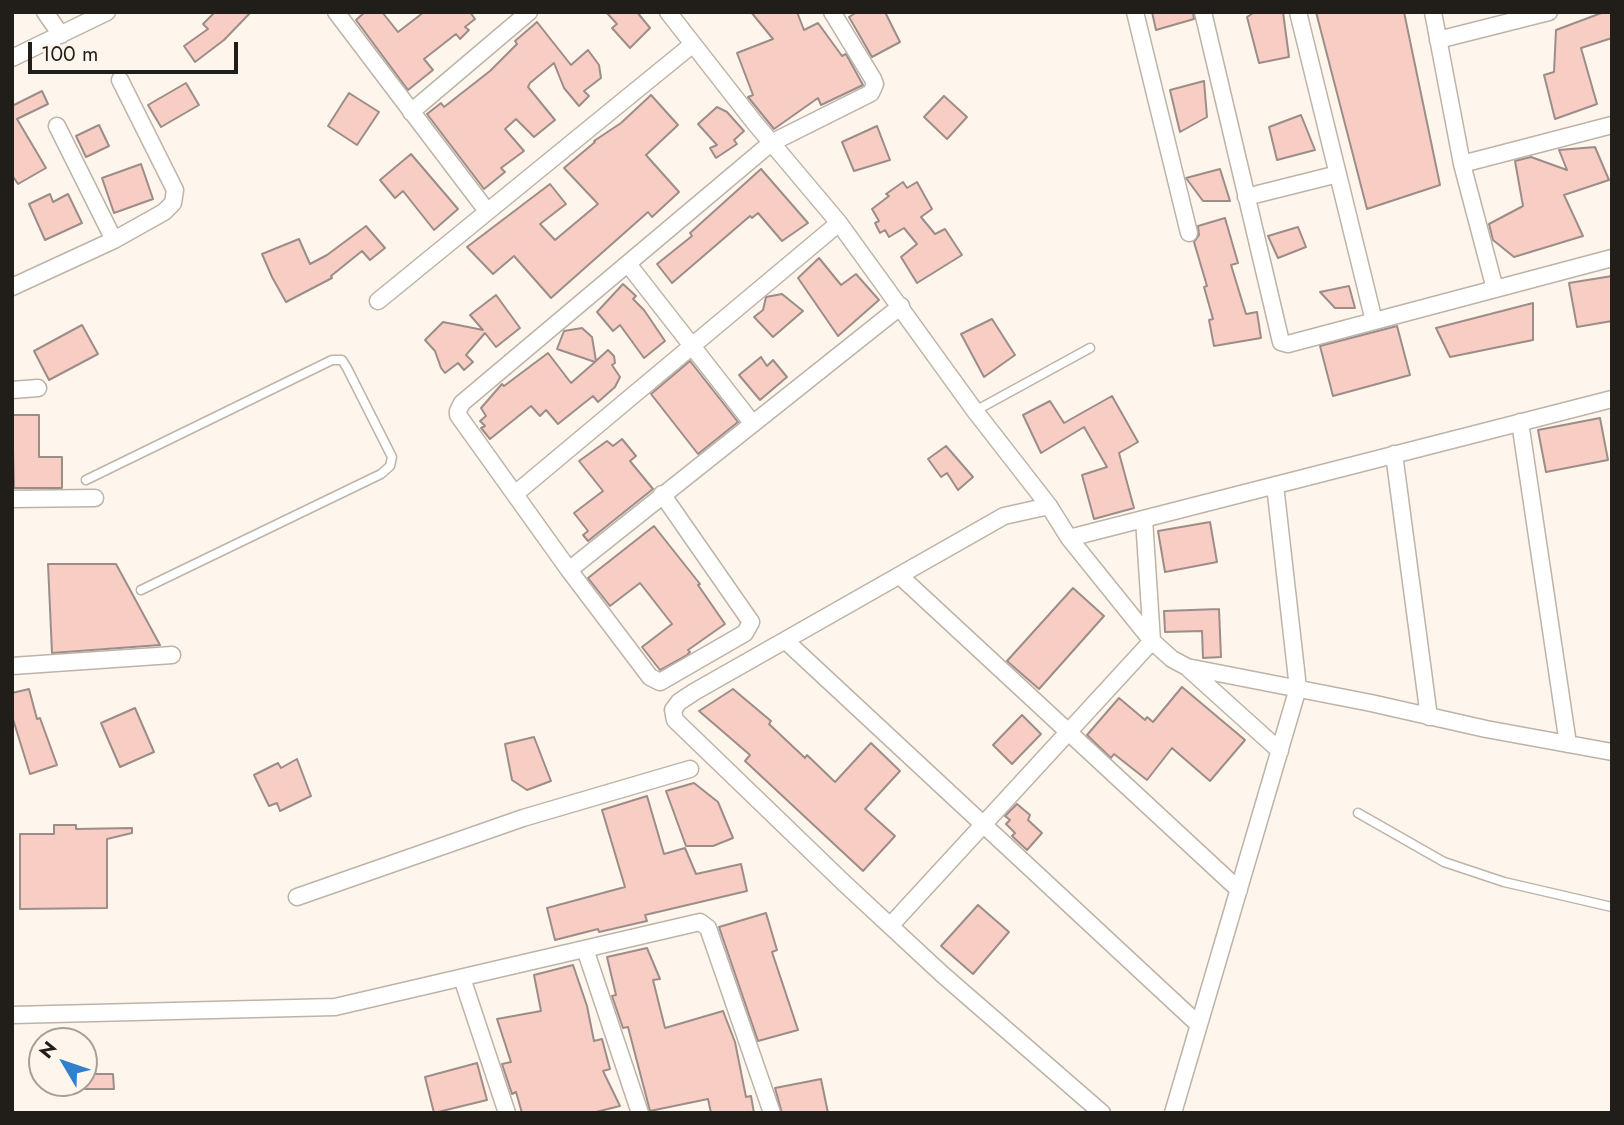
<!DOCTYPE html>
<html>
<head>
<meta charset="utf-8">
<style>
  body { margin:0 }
  #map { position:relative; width:1624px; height:1125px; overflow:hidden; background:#fef6ed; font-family:Jost,sans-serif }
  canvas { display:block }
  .frame { position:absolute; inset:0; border:14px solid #211d19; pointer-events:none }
  .north { position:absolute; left:28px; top:1027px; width:70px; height:70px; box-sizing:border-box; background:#fef6ed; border:2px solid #a69f98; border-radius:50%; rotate:309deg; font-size:19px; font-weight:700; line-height:28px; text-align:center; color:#211d19 }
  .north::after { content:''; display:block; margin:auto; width:24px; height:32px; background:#3180d0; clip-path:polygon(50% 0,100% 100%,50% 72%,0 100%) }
  .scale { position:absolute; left:28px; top:42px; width:210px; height:32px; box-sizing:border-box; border:4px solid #211d19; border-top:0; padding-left:9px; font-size:21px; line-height:24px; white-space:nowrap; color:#211d19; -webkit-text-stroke:5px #fef6ed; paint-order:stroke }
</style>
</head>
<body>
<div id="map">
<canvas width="1624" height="1125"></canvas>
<div class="frame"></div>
<div class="north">N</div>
<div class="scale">100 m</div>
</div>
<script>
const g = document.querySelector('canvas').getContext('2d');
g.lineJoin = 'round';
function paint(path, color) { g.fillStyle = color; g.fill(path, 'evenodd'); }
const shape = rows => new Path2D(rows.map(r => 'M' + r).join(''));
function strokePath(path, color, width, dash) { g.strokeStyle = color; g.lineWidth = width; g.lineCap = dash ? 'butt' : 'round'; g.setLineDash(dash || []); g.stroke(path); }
const building = shape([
  [215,12,251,12,224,40,195,62,184,46,208,29,203,24,215,12],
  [365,12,382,12,398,32,424,12,470,12,475,19,465,27,469,30,460,39,456,34,424,59,433,70,408,90,356,20,365,12],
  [606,12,637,12,650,28,630,48,612,28,617,24,606,12],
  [751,12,797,12,804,30,818,23,842,56,846,54,863,85,821,105,818,98,774,129,748,97,753,95,737,53,773,39,751,12],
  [857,12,885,12,900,42,872,57,849,17,857,12],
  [1152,12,1193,12,1194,19,1156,30,1152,12],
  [1255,12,1283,12,1289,57,1259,63,1247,17,1255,12],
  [1316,12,1404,12,1440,185,1367,209,1316,12],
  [1604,12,1612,12,1612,38,1581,48,1597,104,1555,119,1544,75,1554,72,1556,30,1604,12],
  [537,22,571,65,588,50,599,65,601,78,584,91,589,96,579,106,564,88,554,63,530,83,528,87,555,120,534,137,516,119,505,129,524,151,501,168,505,172,484,189,427,114,441,103,444,107,490,71,517,44,515,41,537,22],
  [1204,81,1207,117,1180,132,1170,90,1204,81],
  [186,83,199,105,161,127,148,105,186,83],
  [42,91,48,104,17,119,46,168,18,184,12,175,12,106,42,91],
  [349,93,379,112,357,145,328,126,349,93],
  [651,95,678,125,646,155,679,192,652,217,648,212,551,298,514,256,493,274,467,247,550,184,566,204,540,224,555,240,598,204,564,168,595,142,594,141,621,123,651,95],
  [944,96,967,117,947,139,924,117,944,96],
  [717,107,727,112,744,131,734,140,737,144,716,158,710,148,717,145,698,124,717,107],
  [1301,115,1315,150,1277,160,1269,127,1301,115],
  [99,125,109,146,86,157,76,136,99,125],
  [877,126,890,160,854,171,842,142,877,126],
  [1595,147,1609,180,1564,195,1583,236,1514,257,1493,240,1489,224,1523,206,1515,161,1531,157,1567,170,1559,150,1595,147],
  [411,154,458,209,434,230,403,191,395,198,380,180,411,154],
  [141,164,153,199,114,213,102,178,141,164],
  [761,169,808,223,782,241,758,213,752,218,750,216,672,283,657,264,692,236,690,233,761,169],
  [1220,169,1230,201,1203,201,1186,178,1220,169],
  [903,182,907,188,917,182,932,209,921,217,935,234,945,229,962,255,917,283,901,257,917,244,904,228,889,237,885,230,880,233,875,223,879,221,872,209,889,196,886,194,903,182],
  [50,194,53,202,68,194,82,223,45,240,29,204,50,194],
  [1225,218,1238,263,1231,265,1246,314,1257,312,1261,338,1214,346,1209,320,1213,319,1204,287,1207,286,1194,242,1199,235,1198,226,1225,218],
  [366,226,385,248,370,260,362,251,331,276,332,278,286,302,272,277,262,254,299,239,310,264,327,255,366,226],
  [1298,227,1306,247,1278,258,1268,236,1298,227],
  [819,258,841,285,856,274,879,300,838,336,798,278,819,258],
  [1612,276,1612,321,1577,327,1569,283,1612,276],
  [623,284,636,296,633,299,644,310,665,341,644,358,620,325,613,331,597,312,623,284],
  [1349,286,1355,308,1335,308,1320,292,1349,286],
  [782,294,803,311,773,337,754,317,763,310,766,297,782,294],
  [496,295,520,328,496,347,485,333,466,355,473,362,464,370,458,363,445,373,441,368,435,351,425,340,443,322,483,330,470,315,496,295],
  [1533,303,1533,340,1450,357,1436,328,1533,303],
  [992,319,1015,355,984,377,961,334,992,319],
  [82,325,98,354,49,380,34,351,82,325],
  [1397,326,1410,375,1333,396,1320,346,1397,326],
  [582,328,592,337,596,361,608,350,614,356,615,363,612,365,620,377,615,387,598,402,593,396,558,424,546,410,540,416,531,406,490,439,481,428,485,426,480,421,486,416,481,408,502,384,504,386,548,353,571,383,595,362,557,349,564,331,582,328],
  [761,357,767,366,773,360,787,377,760,400,739,375,761,357],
  [690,361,738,422,698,454,651,394,690,361],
  [1112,396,1138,442,1119,453,1134,508,1094,519,1082,475,1107,467,1084,427,1041,453,1023,415,1050,401,1064,423,1112,396],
  [12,415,39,415,39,457,62,457,62,488,14,488,12,415],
  [1600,418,1608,460,1546,472,1538,430,1600,418],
  [622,439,636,456,630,461,653,489,588,541,583,535,588,531,574,513,603,491,579,461,607,441,613,446,622,439],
  [946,446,973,477,958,490,947,473,941,477,928,459,946,446],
  [1210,522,1217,562,1165,572,1158,531,1210,522],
  [654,526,700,584,698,585,725,624,688,650,690,652,687,655,660,670,642,647,672,624,640,583,610,606,588,578,654,526],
  [48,564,116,564,160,645,52,653,48,564],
  [1073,588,1104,616,1039,689,1007,661,1073,588],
  [1219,609,1221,657,1203,658,1202,631,1165,632,1164,611,1219,609],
  [1182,687,1245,740,1210,781,1172,748,1147,780,1114,754,1111,758,1087,735,1119,698,1145,720,1147,717,1153,722,1182,687],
  [29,689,37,719,40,718,57,765,30,774,12,716,12,693,29,689],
  [733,689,771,721,769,724,805,758,807,755,835,782,871,743,900,771,865,809,895,836,863,871,745,761,750,755,699,711,733,689],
  [135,708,154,752,120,767,101,723,135,708],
  [1022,715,1041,734,1012,764,993,745,1022,715],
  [534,737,551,781,527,790,512,780,505,744,534,737],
  [297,759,311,796,280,811,277,803,269,806,254,775,278,763,281,768,297,759],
  [694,783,718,802,733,838,713,846,686,846,666,791,694,783],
  [647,796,664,854,685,848,696,874,741,864,747,891,645,915,647,921,599,932,598,929,555,940,547,908,625,887,602,810,647,796],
  [1017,804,1030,815,1028,820,1042,833,1027,850,1012,836,1015,833,1006,824,1010,820,1005,816,1017,804],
  [54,825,76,825,76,829,132,828,132,833,107,839,107,908,20,909,20,834,54,834,54,825],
  [978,905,1009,932,973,974,941,946,978,905],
  [766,913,777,950,772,952,798,1030,758,1041,719,927,766,913],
  [647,948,660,979,653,980,665,1028,723,1011,735,1042,746,1097,751,1096,754,1113,711,1113,708,1099,650,1111,628,1027,623,1028,612,996,616,995,607,957,647,948],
  [573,965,587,1006,594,1041,602,1039,610,1069,603,1071,620,1106,592,1113,522,1113,516,1092,512,1094,502,1064,511,1062,497,1019,541,1011,534,975,573,965],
  [477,1063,487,1100,434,1113,425,1077,477,1063],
  [84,1074,113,1074,114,1089,84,1089,84,1074],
  [821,1079,828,1113,782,1113,775,1088,821,1079]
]);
paint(building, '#f8cdc3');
strokePath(building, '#9c8d89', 2);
const lane = shape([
  [975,411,1090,348],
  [86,480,332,360,342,360,347,368,392,457,390,466,381,474,141,590],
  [1358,813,1444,862,1504,882,1612,907]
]);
const street = shape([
  [45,12,61,35],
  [336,12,487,211],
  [668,12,754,122,839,223,975,411,1049,506,1069,538,1152,641,1172,659,1187,667,1371,703,1486,729,1612,752],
  [1135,12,1189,233],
  [1203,12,1281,342,1288,344,1612,258],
  [1298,12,1374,321],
  [1433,12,1462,164,1495,289],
  [1438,40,1549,12],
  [12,58,107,12],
  [411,112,529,12],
  [57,126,114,240],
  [1462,164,1612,125],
  [1246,197,1338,174],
  [628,264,753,424],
  [12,287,114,240,164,212,173,203,175,190,120,80],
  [378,301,693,44],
  [12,390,38,388],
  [1520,422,1568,744],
  [1394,454,1429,717],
  [515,494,839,223],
  [662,494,751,622,745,633,660,682,650,677,569,570,458,415,458,411,462,403,771,143,871,93,875,84,873,79,832,12],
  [12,499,95,498],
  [1049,506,1004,516,694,692,679,702,673,710,675,720,844,883,942,974,1102,1113],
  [1069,538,1612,399],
  [569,570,901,306],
  [900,576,1239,890],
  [787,642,1199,1025],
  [12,666,172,655],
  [1189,669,1280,751],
  [297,897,523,818,690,769],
  [890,926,1152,641,1144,519],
  [585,949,640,1113],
  [462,978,507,1113],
  [12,1015,335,1007,700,922,708,928,772,1113],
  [1173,1113,1298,688,1275,485]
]);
strokePath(lane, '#bdb3a8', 11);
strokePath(street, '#bdb3a8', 19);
strokePath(lane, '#fff', 8);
strokePath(street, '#fff', 16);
</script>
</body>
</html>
